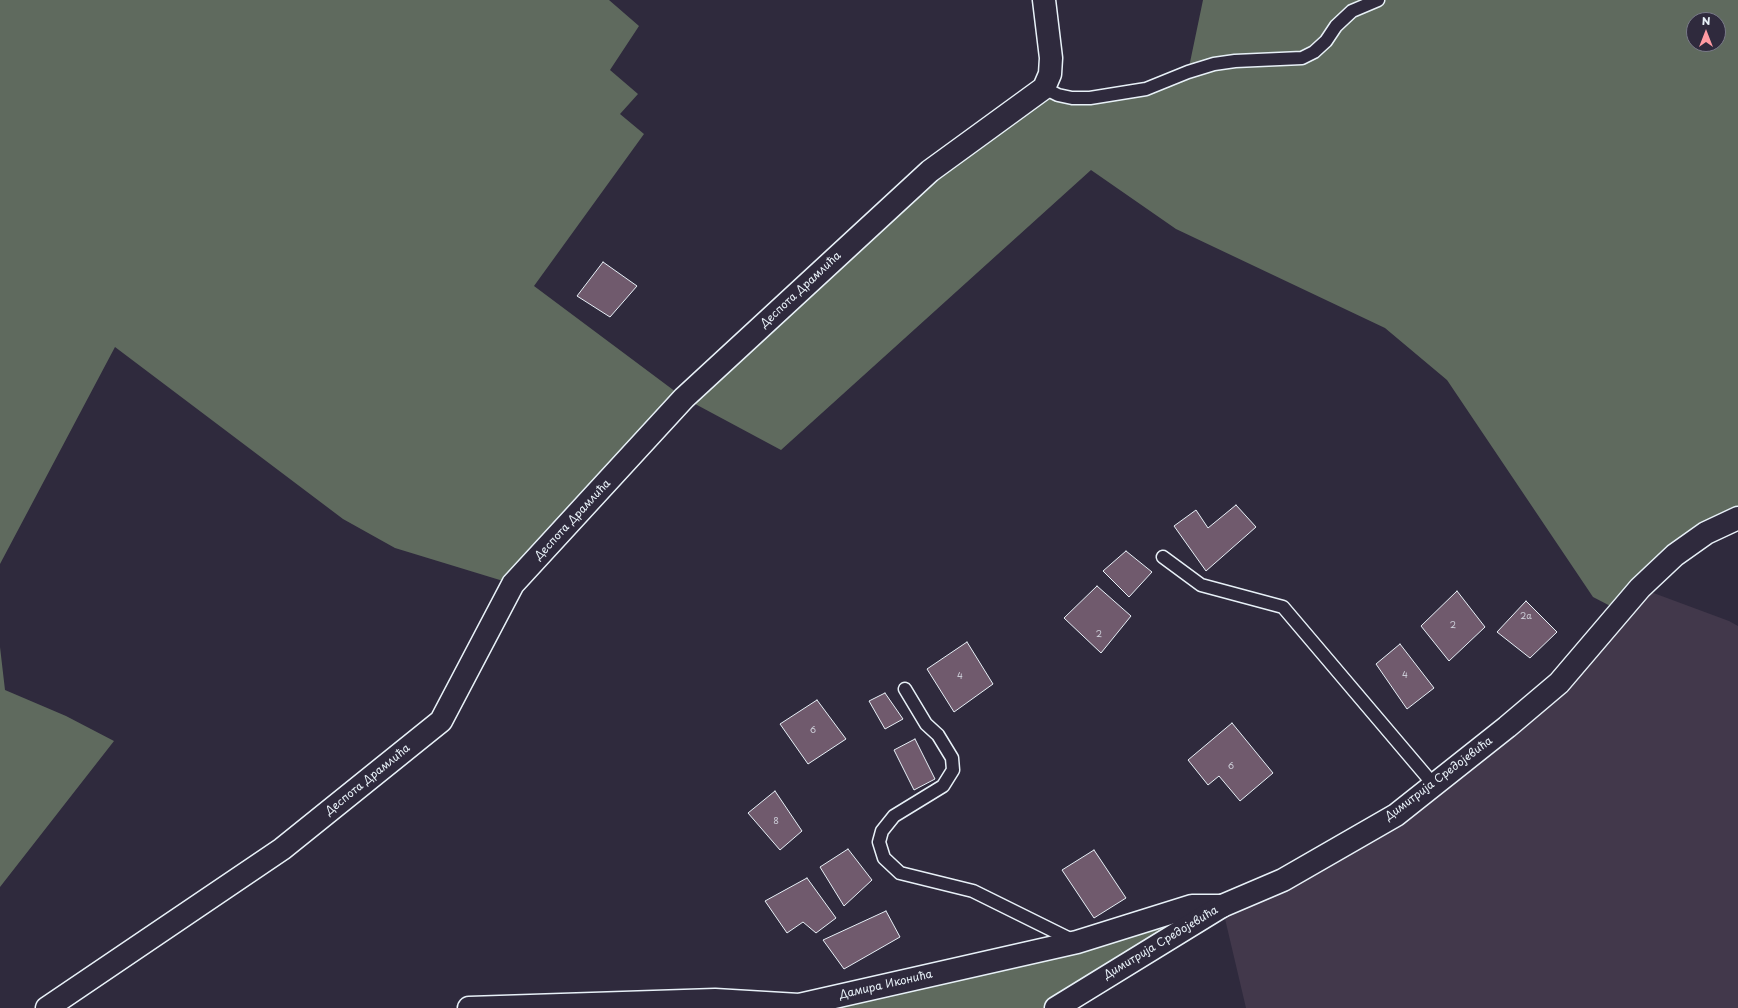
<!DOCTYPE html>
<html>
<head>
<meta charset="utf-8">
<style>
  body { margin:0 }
  #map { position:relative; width:1738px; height:1008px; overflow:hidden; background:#2f2a3d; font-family:"Playpen Sans",sans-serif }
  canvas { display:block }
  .north { position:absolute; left:1686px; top:12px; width:40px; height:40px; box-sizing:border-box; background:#2f2a3d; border:1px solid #797a88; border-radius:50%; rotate:0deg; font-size:11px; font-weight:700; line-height:16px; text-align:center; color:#e8f1f8 }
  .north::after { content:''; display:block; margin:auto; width:14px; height:18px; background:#ff9aa2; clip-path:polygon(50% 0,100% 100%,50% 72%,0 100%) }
</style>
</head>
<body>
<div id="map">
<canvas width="1738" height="1008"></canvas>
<div class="north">N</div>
</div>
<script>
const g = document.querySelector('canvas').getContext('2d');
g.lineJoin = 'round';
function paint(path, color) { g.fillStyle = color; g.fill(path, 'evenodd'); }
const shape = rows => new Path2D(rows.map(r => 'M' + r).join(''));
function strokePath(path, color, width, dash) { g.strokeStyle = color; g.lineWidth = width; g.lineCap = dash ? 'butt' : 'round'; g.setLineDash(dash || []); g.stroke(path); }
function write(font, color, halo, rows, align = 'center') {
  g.font = font + ' "Playpen Sans",sans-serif'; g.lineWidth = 4; g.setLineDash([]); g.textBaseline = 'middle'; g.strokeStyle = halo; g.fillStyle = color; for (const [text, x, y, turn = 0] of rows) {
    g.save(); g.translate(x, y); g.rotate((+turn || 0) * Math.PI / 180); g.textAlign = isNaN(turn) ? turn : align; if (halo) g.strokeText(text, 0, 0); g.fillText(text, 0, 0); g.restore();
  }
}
paint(shape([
  [1640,588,1729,621,1738,626,1738,1008,1246,1008,1222,906,1283,880,1507,727]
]), '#42384b');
paint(shape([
  [0,0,609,0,639,26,610,70,638,94,620,114,644,134,534,286,684,398,861,234,1044,88,1090,98,1188,72,1203,0,1738,0,1738,518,1620,611,1593,597,1447,380,1385,328,1176,229,1091,170,781,450,684,398,513,584,395,548,343,519,115,347,0,564],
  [1694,20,1718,20,1718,44,1694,44],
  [0,647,5,690,66,716,114,741,0,887],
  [1222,906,1056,1008,469,1008,799,1005]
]), '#5f6a5e');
const building = shape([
  [603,262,637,286,610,317,577,296,603,262],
  [1236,505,1256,527,1206,571,1174,526,1196,510,1208,528,1236,505],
  [1126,551,1152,572,1129,597,1103,571,1126,551],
  [1097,586,1131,616,1101,653,1064,618,1097,586],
  [1457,591,1485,627,1449,661,1421,626,1457,591],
  [1526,601,1557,632,1530,658,1497,632,1526,601],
  [967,642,993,684,954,712,927,669,967,642],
  [1400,644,1434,688,1407,709,1376,664,1400,644],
  [885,693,903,719,885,729,869,701,885,693],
  [817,700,846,739,808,764,780,724,817,700],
  [1232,723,1273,773,1240,801,1219,776,1208,785,1188,760,1232,723],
  [915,739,935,779,914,790,894,750,915,739],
  [775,791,802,831,780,850,748,813,775,791],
  [848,849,872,880,844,906,820,867,848,849],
  [1094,850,1126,898,1094,918,1062,870,1094,850],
  [807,878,836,918,816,933,803,922,787,933,765,901,807,878],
  [886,911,900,937,844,969,823,940,886,911]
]);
paint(building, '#705a6d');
strokePath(building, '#e8f1f8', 1);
const service = shape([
  [1044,88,1058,95,1072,98,1090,98,1146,89,1188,72,1214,64,1235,61,1302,58,1314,52,1326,41,1336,26,1352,11,1378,0],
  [1163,557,1201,585,1283,607,1434,785],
  [905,689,926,724,938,735,952,758,953,770,943,786,894,816,882,831,879,842,884,858,900,873,973,891,1076,942]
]);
const minor = shape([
  [47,1008,282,849,441,721,513,584,684,398,930,171,1044,88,1050,74,1051,58,1044,0],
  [469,1008,715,1000,799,1005,1077,942,1192,906,1222,906]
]);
const tertiary = shape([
  [1056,1008,1222,906,1283,880,1396,815,1507,727,1559,683,1640,588,1675,555,1706,533,1738,518]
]);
strokePath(service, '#e8f1f8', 15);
strokePath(minor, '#e8f1f8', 25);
strokePath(tertiary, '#e8f1f8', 25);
strokePath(service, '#2f2a3d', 12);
strokePath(minor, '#2f2a3d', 22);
strokePath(tertiary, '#2f2a3d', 22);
write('9px', '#cacbd5', null, [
  ["2a",1526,617],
  ["2",1453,626],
  ["2",1099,635],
  ["4",1405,676],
  ["4",960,677],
  ["6",813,731],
  ["6",1231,767],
  ["8",776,822]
]);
write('11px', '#e8f1f8', '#2f2a3d', [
  ["Деспота Драмлића",801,290,-43],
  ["Деспота Драмлића",573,520,-47],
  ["Димитрија Средојевића",1439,779,-37],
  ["Деспота Драмлића",368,780,-39],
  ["Димитрија Средојевића",1161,943,-31],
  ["Дамира Иконића",886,985,-13]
]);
</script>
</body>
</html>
